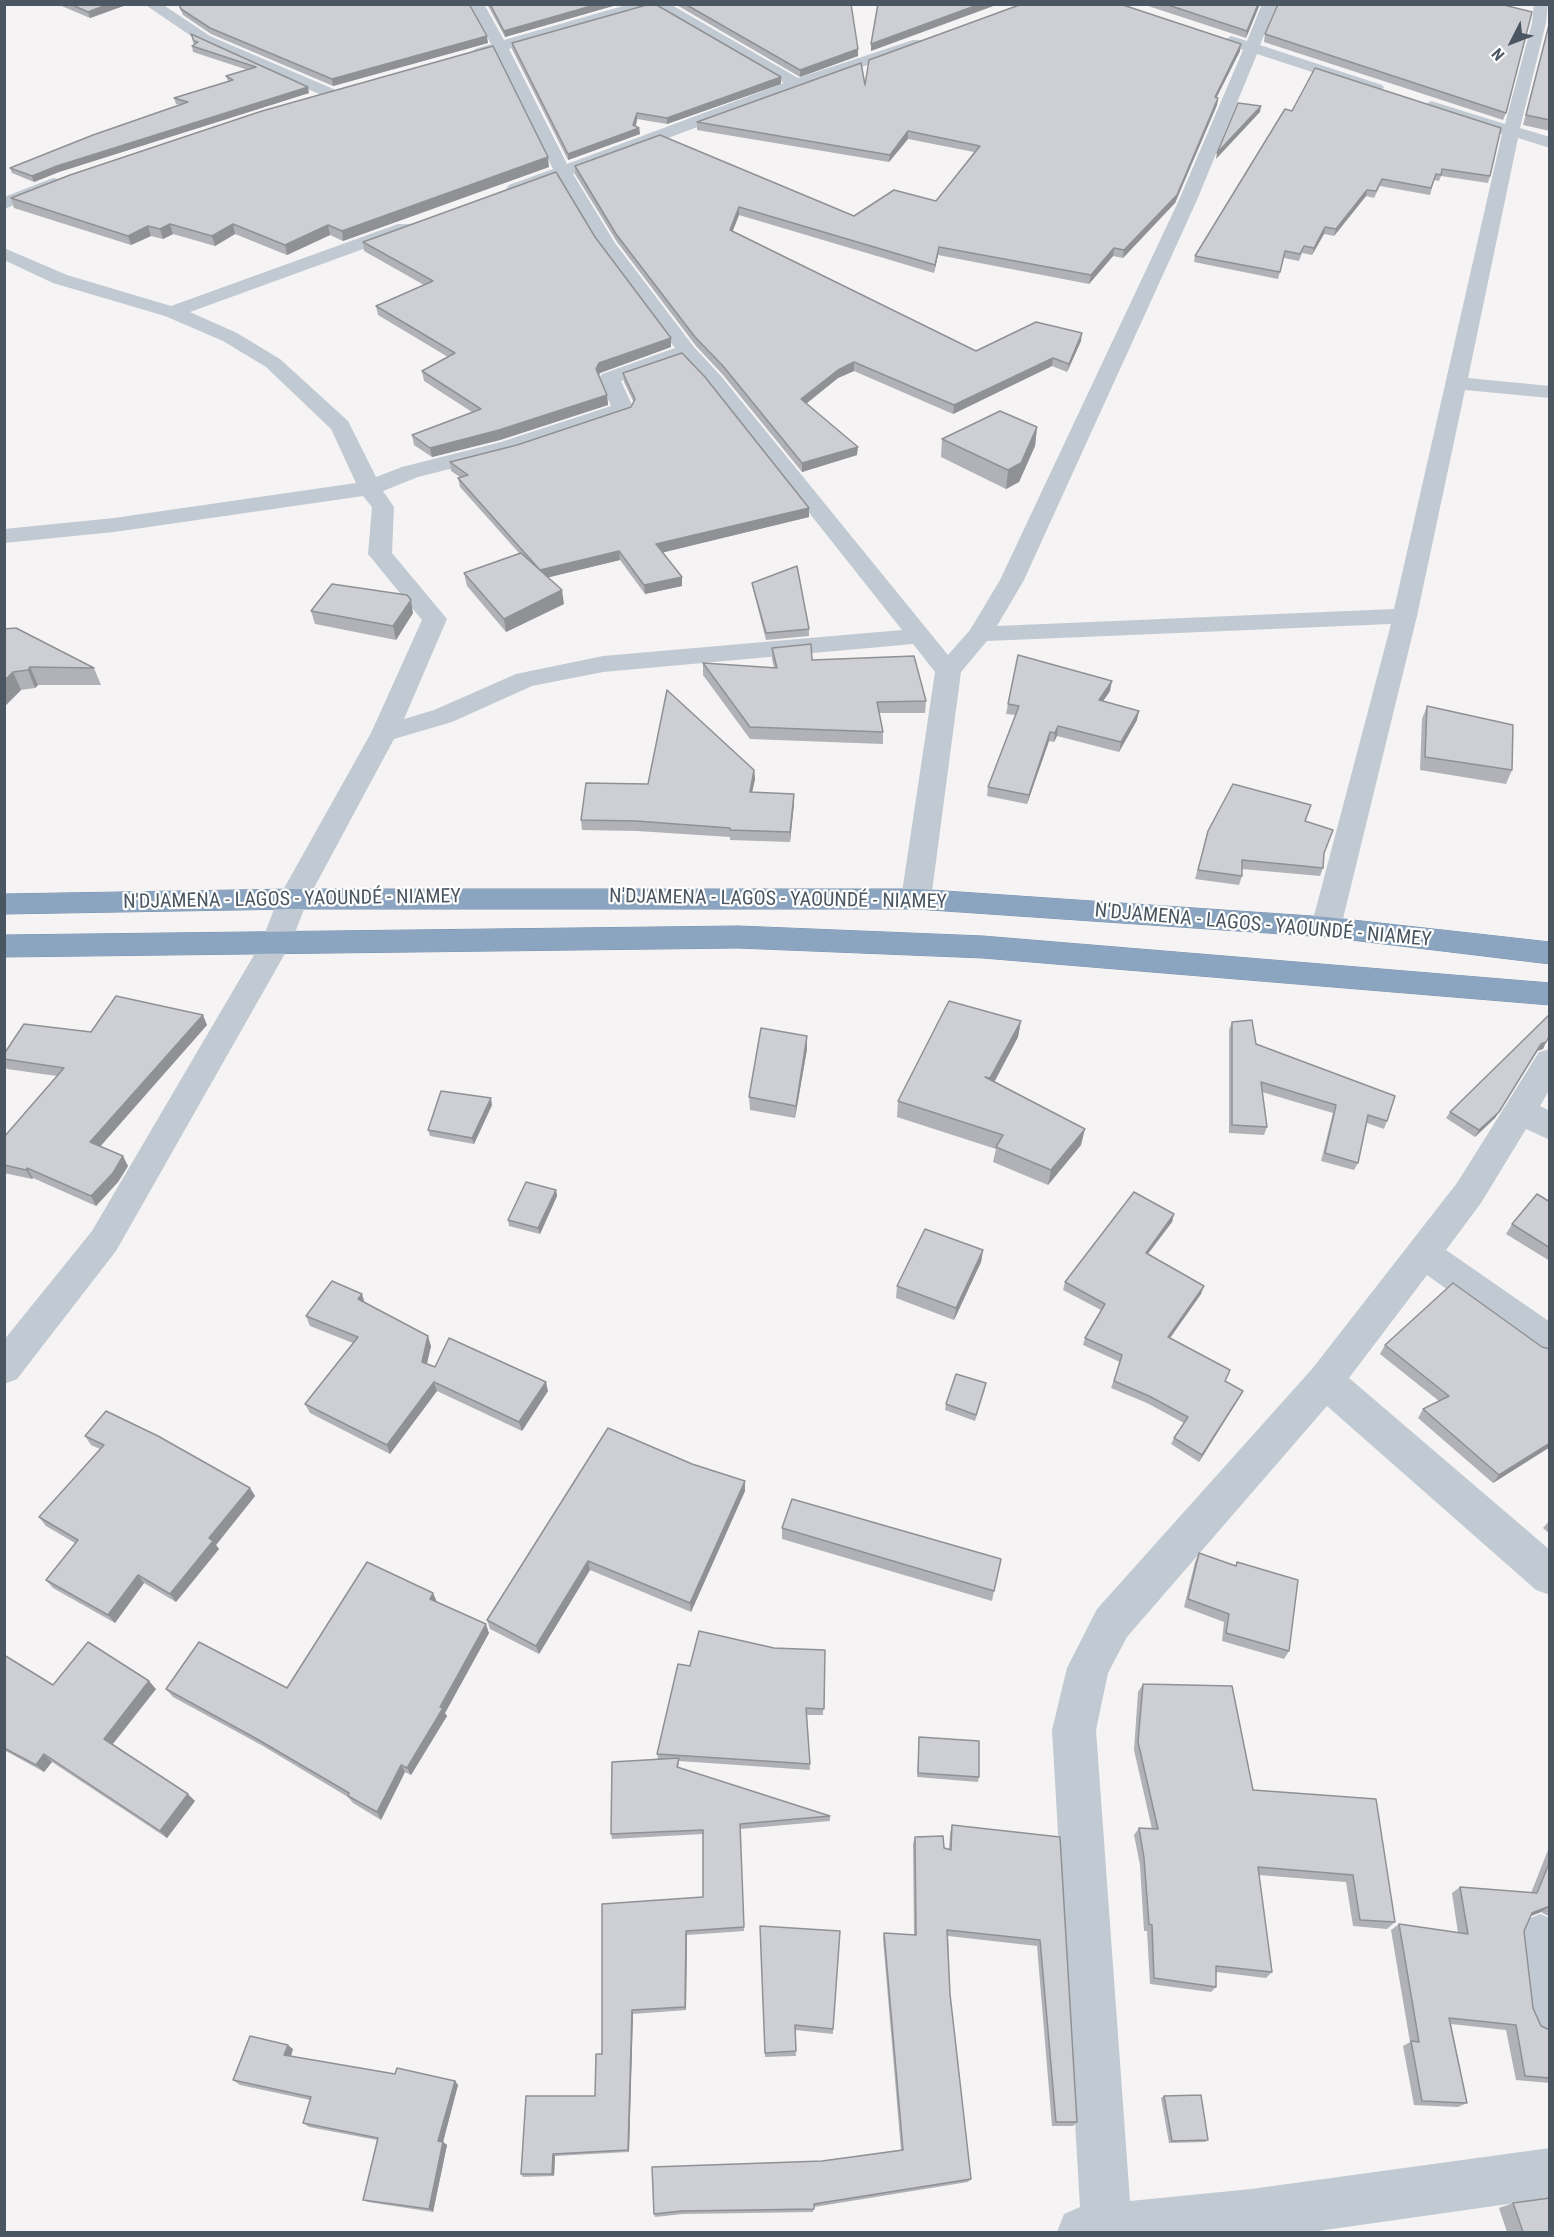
<!DOCTYPE html>
<html>
<head>
<meta charset="utf-8">
<style>
  body { margin:0 }
  #map { position:relative; width:1554px; height:2237px; overflow:hidden; background:#f5f3f3; font-family:"Roboto Condensed",sans-serif }
  canvas { display:block }
  .frame { position:absolute; inset:0; border:6px solid #4a5661; pointer-events:none }
  .north { position:absolute; left:1482px; top:12px; width:60px; height:60px; -webkit-text-stroke:4px #fff; paint-order:stroke; rotate:228deg; font-size:16px; font-weight:700; line-height:24px; text-align:center; color:#4a5661 }
  .north::after { content:''; display:block; margin:auto; width:21px; height:27px; background:#4a5661; clip-path:polygon(50% 0,100% 100%,50% 72%,0 100%) }
</style>
</head>
<body>
<div id="map">
<canvas width="1554" height="2237"></canvas>
<div class="frame"></div>
<div class="north">N</div>
</div>
<script>
const g = document.querySelector('canvas').getContext('2d');
g.lineJoin = 'round';
const shape = rows => new Path2D(rows.map(r => 'M' + r).join(''));
function strokePath(path, color, width, dash) { g.strokeStyle = color; g.lineWidth = width; g.lineCap = dash ? 'butt' : 'round'; g.setLineDash(dash || []); g.stroke(path); }
function paint(path, color) { g.fillStyle = color; g.fill(path, 'evenodd'); }
function write(font, color, halo, rows, align = 'center') {
  g.font = font + ' "Roboto Condensed",sans-serif'; g.lineWidth = 4.5; g.setLineDash([]); g.textBaseline = 'middle'; g.strokeStyle = halo; g.fillStyle = color; for (const [text, x, y, turn = 0] of rows) {
    g.save(); g.translate(x, y); g.rotate((+turn || 0) * Math.PI / 180); g.textAlign = isNaN(turn) ? turn : align; if (halo) g.strokeText(text, 0, 0); g.fillText(text, 0, 0); g.restore();
  }
}
const highway = shape([
  [293,889,916,889,1326,917,1550,942,1550,964,1326,937,916,909,293,909,4,914,4,894,293,889],
  [738,926,983,936,1550,983,1550,1005,983,958,738,948,4,957,4,935,738,926]
]);
strokePath(highway, '#7690ad', 1);
paint(shape([
  [144,4,162,4,210,36,338,91,340,94,338,97,326,97,200,42,144,4],
  [469,4,484,4,504,40,630,4,670,4,798,78,913,40,923,40,926,43,923,46,803,87,573,174,615,243,694,347,721,376,948,655,970,630,1000,580,1179,200,1243,50,1226,44,1223,41,1231,36,1247,41,1262,4,1277,4,1260,45,1382,85,1384,88,1376,93,1370,91,1257,54,1197,200,1024,580,997,626,1394,609,1502,134,1425,109,1423,106,1431,101,1505,124,1532,23,1534,4,1548,4,1546,23,1520,128,1550,137,1550,148,1518,138,1468,378,1550,386,1550,398,1465,390,1417,616,1341,927,1337,934,1326,937,1315,934,1311,927,1391,624,987,641,961,672,931,899,926,906,916,909,906,906,901,899,935,672,913,644,603,672,532,686,452,722,394,739,308,899,291,943,116,1251,17,1379,4,1384,4,1340,92,1231,261,943,278,899,371,733,422,620,368,554,372,507,363,496,114,532,4,543,4,529,114,518,356,483,331,429,266,367,223,341,165,316,53,283,4,260,4,248,67,275,171,306,398,224,410,224,413,228,410,232,190,312,237,333,280,359,348,421,376,477,402,467,501,442,611,406,599,378,602,374,675,348,598,245,558,179,515,194,509,193,506,189,509,185,553,169,495,52,480,57,472,52,475,49,491,44,469,4],
  [654,7,784,83,567,164,509,49,654,7],
  [683,359,707,384,902,630,603,656,516,674,434,710,404,719,447,619,392,553,394,507,383,491,418,477,517,452,631,414,634,409,621,381,683,359],
  [53,178,59,179,62,183,59,187,4,209,4,197,53,178],
  [1550,1049,1550,1089,1540,1106,1550,1111,1550,1140,1526,1129,1481,1203,1446,1250,1550,1322,1550,1359,1537,1354,1427,1275,1349,1378,1550,1550,1550,1595,1536,1590,1327,1406,1127,1637,1108,1673,1096,1730,1130,2201,1251,2189,1550,2148,1550,2198,1311,2232,1057,2232,1064,2214,1080,2207,1052,1730,1067,1668,1097,1609,1312,1369,1457,1183,1539,1052,1550,1049],
  [1540,1914,1550,1918,1550,2037,1533,2030,1526,2013,1517,1937,1524,1921,1540,1914]
]), '#c1cad2');
paint(highway, '#8ba5c1');
paint(shape([
  [57,4,129,4,90,18],
  [178,4,469,4,488,43,333,86,211,34,183,15],
  [487,4,620,4,505,37],
  [675,4,851,4,858,56,800,77],
  [1142,4,1260,4,1246,38],
  [1550,19,1550,131,1523,125],
  [191,34,309,93,59,172,34,182,12,173,10,168,180,105,176,104,174,98,228,81,226,76,248,70,193,52,192,46,194,45],
  [1265,34,1506,113,1503,120,1264,42],
  [512,43,781,84,667,124,637,119,636,126,639,128,640,134,568,160,512,49],
  [1240,51,1217,97,1218,98,1217,105,1175,203,1123,258,1113,256,1089,284,938,255,934,273,739,215,732,232,976,351,1081,341,1067,372,1052,366,953,414,854,371,838,378,806,403,857,455,802,472,723,375,696,346,617,242,575,174,575,166,854,216,936,201,974,152,908,139,889,162,697,130,697,122,865,85],
  [1285,109,1490,176,1488,183,1441,176,1439,181,1434,180,1430,195,1380,186,1374,198,1366,196,1334,236,1324,234,1312,255,1302,253,1299,261,1284,258,1278,279,1194,262,1195,256],
  [549,167,343,241,330,235,287,255,235,234,215,246,173,234,163,239,151,236,131,245,14,208,11,198],
  [595,237,671,338,671,347,600,373,599,375,607,395,608,405,500,440,432,457,414,445,412,435,472,412,424,381,422,371,448,357,378,315,376,306,424,285,364,251,363,242],
  [623,373,809,517,663,552,682,586,645,594,620,560,548,577,564,604,506,632,467,586,464,573,519,553,460,487,458,478,460,477,451,471,450,462,517,445,631,407,634,403,624,382],
  [1037,427,1035,446,1019,482,1006,489,941,457,942,439],
  [752,583,809,629,809,636,766,640,753,589],
  [311,611,413,613,396,640,315,624],
  [4,629,94,668,101,685,38,685,35,688,21,690,4,707],
  [772,648,812,660,926,701,925,713,879,713,883,732,883,744,750,739,703,675,703,663,774,668,772,659],
  [1110,691,1103,701,1137,720,1119,752,1057,736,1054,742,1049,741,1027,804,987,796,988,787,1016,715,1006,714,1008,704],
  [1427,706,1512,770,1506,784,1420,770,1422,719],
  [754,770,755,779,752,792,794,804,790,842,730,840,730,837,637,831,582,830,581,820,648,784],
  [1305,822,1333,830,1324,854,1323,868,1320,876,1242,869,1242,876,1239,885,1195,879,1208,831],
  [1021,1021,1018,1037,994,1082,1081,1145,1048,1185,993,1162,996,1149,897,1117,898,1101],
  [1232,1022,1256,1044,1387,1121,1384,1129,1367,1123,1358,1163,1354,1170,1321,1161,1333,1113,1262,1092,1267,1127,1264,1135,1229,1133,1229,1030],
  [207,1025,100,1147,128,1166,118,1182,96,1206,33,1178,32,1179,4,1173,4,1137,57,1076,7,1069,4,1064,4,1054,91,1032],
  [1546,1042,1543,1049,1537,1051,1495,1118,1475,1137,1446,1118,1450,1112],
  [807,1049,795,1118,750,1110,749,1097],
  [492,1105,474,1144,430,1136,428,1130],
  [556,1190,557,1196,540,1234,509,1226,508,1220],
  [1550,1202,1550,1261,1506,1234,1512,1224],
  [1174,1214,1172,1222,1148,1254,1201,1294,1170,1338,1225,1381,1243,1391,1239,1398,1199,1462,1171,1444,1174,1438,1184,1423,1147,1403,1111,1388,1120,1362,1083,1345,1085,1338,1101,1310,1063,1290,1065,1282],
  [983,1250,981,1262,954,1320,896,1298,897,1286],
  [365,1302,431,1346,427,1364,435,1367,548,1391,522,1431,437,1391,390,1454,310,1413,305,1404,353,1343,310,1326,306,1316],
  [1385,1345,1550,1447,1493,1483,1418,1418,1423,1409,1439,1401,1380,1354],
  [985,1389,975,1421,945,1410,946,1404],
  [608,1428,745,1491,691,1612,590,1570,539,1654,490,1629,487,1620],
  [85,1436,250,1488,255,1496,216,1545,219,1549,176,1602,144,1583,115,1623,53,1588,46,1580,75,1543,46,1526,39,1517,100,1449,91,1445],
  [1550,1520,1550,1534,1543,1528],
  [782,1528,994,1591,992,1601,782,1539],
  [1199,1553,1235,1566,1237,1562,1289,1651,1284,1659,1222,1641,1224,1622,1184,1607,1195,1562],
  [436,1602,489,1633,445,1713,447,1716,411,1775,405,1772,381,1820,353,1803,348,1797,263,1746,173,1697,166,1689,287,1688,437,1602],
  [774,1648,825,1650,823,1715,807,1715,810,1770,679,1761,678,1768,830,1816,830,1821,740,1829,744,1931,687,1935,686,2010,633,2014,629,2152,555,2156,554,2176,523,2177,521,2174,595,2096,602,2054,703,1897,703,1834,612,1839,611,1834,658,1759,657,1754,690,1666],
  [4,1655,53,1685,156,1689,113,1744,195,1801,167,1838,52,1762,44,1772,4,1750],
  [1143,1684,1253,1790,1376,1799,1395,1922,1387,1929,1353,1926,1346,1882,1259,1875,1272,1972,1266,1978,1216,1972,1216,1987,1211,1992,1150,1984,1147,1931,1144,1931,1140,1865,1134,1835,1139,1828,1152,1829,1134,1750,1138,1692],
  [919,1737,979,1777,978,1782,917,1777],
  [952,1825,1060,1837,1077,2122,1073,2126,1052,2126,1037,1946,948,1936,950,1994,971,2179,968,2182,814,2207,813,2212,683,2214,655,2217,654,2214,822,2161,901,2150,883,1939,884,1933,914,1935,913,1844,915,1837,949,1849,950,1833],
  [1550,1845,1550,1917,1541,1912,1531,1916,1524,1931,1533,2008,1541,2026,1550,2030,1550,2083,1516,2080,1506,2030,1451,2024,1467,2103,1458,2107,1414,2105,1403,2046,1410,2042,1391,1930,1399,1924,1458,1933,1452,1893,1460,1887,1531,1893],
  [760,1926,833,2029,833,2034,795,2030,796,2056,765,2057],
  [293,2049,291,2056,395,2074,455,2081,458,2085,443,2142,447,2145,433,2212,368,2202,363,2200,377,2140,309,2127,303,2123,310,2100,240,2085,233,2080],
  [1164,2096,1208,2140,1205,2142,1169,2143,1161,2098],
  [1513,2203,1550,2232,1507,2232,1499,2208]
]), '#b0b2b7');
paint(shape([
  [109,4,129,4,90,18,88,12],
  [598,4,620,4,505,37,504,31],
  [980,4,999,4,871,51,871,44],
  [1258,4,1260,4,1246,38,1247,31],
  [487,36,488,43,333,86,332,79],
  [1241,44,1240,51,1213,104,1215,97],
  [858,49,858,56,800,77,800,70],
  [781,77,781,84,667,124,667,118],
  [308,87,309,93,59,172,34,182,32,176,57,166],
  [1218,98,1217,105,1175,203,1123,258,1124,250],
  [1261,106,1260,112,1216,159,1217,153],
  [637,113,637,119,635,130,639,128,640,134,568,160,568,154,633,125],
  [908,131,908,139,889,162,890,155],
  [548,157,549,167,343,241,342,231],
  [1367,190,1366,196,1334,236,1336,229],
  [739,207,739,215,730,238,730,230],
  [170,224,173,234,163,239,160,229],
  [233,224,235,234,215,246,212,236],
  [328,225,330,235,287,255,285,245],
  [148,226,151,236,131,245,128,236],
  [1325,227,1324,234,1312,255,1314,248],
  [939,247,938,255,934,273,935,265],
  [1114,248,1113,256,1089,284,1091,275],
  [1082,333,1081,341,1067,372,1069,364],
  [671,338,671,347,600,373,597,379,596,369,599,363],
  [1053,358,1052,366,953,414,954,405],
  [854,362,854,371,838,378,801,408,801,399,838,370],
  [607,395,608,405,500,440,432,457,430,448],
  [1037,427,1035,446,1019,482,1006,489,1008,470],
  [858,447,857,455,802,472,802,463],
  [809,508,809,517,657,554,656,544],
  [619,551,620,560,542,579,540,570],
  [682,577,682,586,645,594,644,585],
  [562,590,564,604,506,632,504,619],
  [411,600,413,613,396,640,393,626],
  [30,667,38,685,35,688,28,670],
  [13,672,21,690,4,707,4,681],
  [1112,681,1110,691,1097,710,1099,700],
  [1139,711,1137,720,1119,752,1121,742],
  [1058,726,1057,736,1054,742,1055,733],
  [1050,732,1049,741,1027,804,1029,795],
  [754,770,755,779,750,802,750,792],
  [794,794,794,804,790,842,790,832],
  [203,1015,207,1025,95,1152,90,1142],
  [1021,1021,1018,1037,988,1094,990,1078],
  [807,1036,807,1049,795,1118,796,1106],
  [1546,1042,1543,1049,1537,1051,1495,1118,1475,1137,1479,1130,1541,1044],
  [491,1098,492,1105,474,1144,472,1138],
  [1085,1129,1081,1145,1048,1185,1051,1170],
  [123,1156,128,1166,118,1182,96,1206,91,1196],
  [27,1168,33,1178,32,1179,26,1170],
  [556,1190,557,1196,540,1234,538,1228],
  [1174,1214,1172,1222,1143,1260,1146,1253],
  [983,1250,981,1262,954,1320,956,1308],
  [1204,1286,1201,1294,1165,1345,1168,1337],
  [362,1294,365,1304,358,1299],
  [428,1336,431,1346,425,1371,422,1362],
  [434,1382,437,1391,390,1454,387,1445],
  [546,1382,548,1391,522,1431,519,1422],
  [1243,1391,1239,1398,1199,1462,1202,1455],
  [1550,1443,1550,1447,1493,1483,1499,1475],
  [745,1481,745,1491,691,1612,690,1603],
  [250,1488,255,1496,216,1545,219,1549,176,1602,170,1594,209,1538],
  [588,1561,590,1570,539,1654,536,1646],
  [138,1575,144,1583,115,1623,108,1615],
  [433,1593,437,1602,433,1608,430,1599],
  [486,1624,489,1633,445,1713,447,1716,411,1775,407,1768],
  [149,1681,156,1689,111,1746,104,1739],
  [44,1754,52,1762,44,1772,36,1765],
  [401,1765,405,1772,381,1820,377,1812],
  [188,1794,195,1801,167,1838,160,1831],
  [1550,1906,1541,1912,1523,1919,1532,1913],
  [686,1931,687,1935,686,2010,685,2007],
  [632,2010,633,2014,629,2152,628,2150],
  [288,2045,293,2049,290,2059,284,2055],
  [455,2081,458,2085,443,2142,447,2145,433,2212,429,2209,438,2141],
  [553,2154,555,2156,554,2176,552,2174]
]), '#909195');
const building = shape([
  [70,4,109,4,88,12,70,4],
  [179,4,469,4,487,36,332,79,210,28,181,9,179,4],
  [490,4,598,4,504,31,490,4],
  [650,4,655,4,781,77,667,118,637,113,633,125,639,128,568,154,512,43,650,4],
  [685,4,851,4,858,49,800,70,685,4],
  [878,4,980,4,871,44,878,4],
  [1022,4,1120,4,1241,44,1215,97,1218,98,1177,195,1124,250,1114,248,1091,275,939,247,935,265,739,207,730,230,976,351,1036,322,1082,333,1069,364,1053,358,954,405,854,362,838,370,801,399,858,447,802,463,723,366,695,337,616,234,575,166,660,135,854,216,894,190,936,201,980,146,908,131,890,155,697,122,861,63,865,85,869,60,1022,4],
  [1165,4,1258,4,1247,31,1165,4],
  [1278,4,1500,4,1532,12,1506,113,1265,34,1278,4],
  [1550,21,1550,120,1526,115,1550,21],
  [191,34,308,87,57,166,32,176,10,168,93,135,188,102,174,98,233,80,226,76,256,67,192,46,198,42,194,41,191,34],
  [493,46,548,157,342,231,328,225,285,245,233,224,212,236,170,224,160,229,148,226,128,236,11,198,70,175,262,111,493,46],
  [1315,68,1501,128,1490,176,1442,169,1441,175,1436,174,1431,188,1382,179,1376,191,1367,190,1336,229,1325,227,1314,248,1304,246,1300,254,1285,251,1280,272,1195,256,1285,109,1292,111,1315,68],
  [1238,103,1261,106,1217,153,1238,103],
  [556,172,595,237,671,338,599,363,596,369,607,395,499,430,430,448,412,435,481,409,422,371,455,353,376,306,433,281,363,242,556,172],
  [682,353,705,377,809,508,656,544,682,577,644,585,619,551,540,570,458,478,468,475,450,462,517,445,631,407,635,399,623,373,682,353],
  [1000,411,1037,427,1021,463,1008,470,942,439,1000,411],
  [521,553,562,590,504,619,464,573,521,553],
  [797,566,809,629,766,633,752,583,797,566],
  [332,584,407,595,411,600,393,626,311,611,332,584],
  [16,628,94,668,30,667,28,670,13,672,4,681,4,629,16,628],
  [811,644,812,660,914,656,926,701,877,702,883,732,750,727,703,663,777,668,772,648,811,644],
  [1018,655,1112,681,1099,700,1139,711,1121,742,1058,726,1055,733,1050,732,1029,795,988,787,1019,706,1008,704,1018,655],
  [667,690,754,770,750,792,794,794,790,832,730,830,730,828,636,821,581,820,586,783,648,784,667,690],
  [1427,706,1513,725,1512,770,1425,757,1427,706],
  [1233,784,1311,805,1305,821,1333,830,1324,853,1323,868,1242,860,1242,876,1198,870,1208,831,1233,784],
  [116,996,203,1015,90,1142,123,1156,113,1173,91,1196,27,1168,26,1170,4,1165,4,1137,64,1068,4,1059,4,1054,24,1024,91,1032,116,996],
  [949,1001,1021,1021,990,1078,985,1077,1085,1129,1051,1170,996,1147,1003,1135,898,1101,949,1001],
  [1550,1014,1550,1035,1546,1042,1541,1044,1499,1112,1479,1130,1450,1112,1550,1014],
  [1252,1020,1256,1044,1395,1096,1387,1121,1368,1115,1358,1163,1325,1153,1336,1105,1261,1082,1267,1127,1232,1125,1232,1022,1252,1020],
  [761,1028,807,1036,796,1106,749,1097,761,1028],
  [441,1091,491,1098,472,1138,428,1130,441,1091],
  [526,1182,556,1190,538,1228,508,1220,526,1182],
  [1134,1192,1174,1214,1146,1253,1204,1286,1168,1337,1230,1370,1225,1381,1243,1391,1202,1455,1174,1438,1188,1417,1149,1396,1114,1381,1122,1355,1085,1338,1105,1304,1065,1282,1134,1192],
  [1537,1194,1550,1202,1550,1248,1512,1224,1537,1194],
  [925,1229,983,1250,956,1308,897,1286,925,1229],
  [332,1281,362,1294,358,1299,428,1336,422,1362,435,1367,449,1338,546,1382,519,1422,434,1382,387,1445,305,1404,358,1337,306,1316,332,1281],
  [1453,1283,1542,1347,1550,1349,1550,1443,1499,1475,1423,1409,1449,1396,1385,1345,1453,1283],
  [956,1374,986,1383,976,1415,946,1404,956,1374],
  [106,1411,158,1436,250,1488,209,1538,213,1541,170,1594,138,1575,108,1615,46,1580,78,1540,39,1517,104,1445,85,1436,106,1411],
  [608,1428,692,1464,745,1481,690,1603,588,1561,536,1646,487,1620,608,1428],
  [792,1499,1001,1559,994,1591,782,1528,792,1499],
  [1199,1553,1236,1566,1237,1562,1298,1580,1289,1651,1226,1633,1229,1614,1188,1599,1199,1553],
  [367,1562,433,1593,430,1599,486,1624,440,1707,443,1708,407,1768,401,1765,377,1812,348,1796,349,1793,257,1739,166,1689,199,1642,287,1688,367,1562],
  [699,1631,774,1648,825,1650,824,1709,806,1708,810,1764,657,1754,678,1664,690,1666,699,1631],
  [88,1642,149,1681,104,1739,188,1794,160,1831,44,1754,36,1765,4,1748,4,1655,53,1685,88,1642],
  [1143,1684,1232,1686,1253,1790,1376,1799,1395,1922,1360,1920,1353,1875,1258,1867,1272,1972,1216,1966,1216,1987,1154,1978,1152,1925,1149,1924,1144,1858,1139,1828,1158,1829,1138,1742,1143,1684],
  [919,1737,979,1741,979,1777,918,1773,919,1737],
  [679,1758,677,1767,830,1816,740,1824,744,1927,686,1931,685,2007,632,2010,628,2150,553,2154,552,2174,521,2174,526,2096,595,2096,596,2054,602,2054,602,1904,703,1897,703,1830,611,1834,612,1762,679,1758],
  [952,1825,1060,1837,1077,2122,1056,2122,1040,1940,947,1930,950,1994,971,2179,814,2204,814,2209,681,2211,654,2214,652,2167,822,2161,903,2150,884,1933,916,1935,915,1837,943,1836,944,1848,951,1850,952,1825],
  [1550,1861,1550,1906,1532,1913,1524,1931,1533,2008,1541,2026,1550,2030,1550,2078,1525,2076,1516,2025,1449,2018,1467,2103,1422,2101,1411,2041,1419,2042,1399,1924,1468,1934,1460,1887,1537,1893,1550,1861],
  [760,1926,840,1931,833,2029,795,2025,796,2051,765,2053,760,1926],
  [250,2036,288,2045,284,2055,395,2074,397,2068,455,2081,438,2141,443,2142,429,2209,363,2200,378,2138,303,2123,311,2097,233,2080,250,2036],
  [1201,2095,1208,2140,1172,2141,1164,2096,1201,2095],
  [1550,2198,1550,2232,1523,2232,1513,2203,1550,2198]
]);
paint(building, '#cdcfd5');
strokePath(building, '#909195', 1.5);
write('20px', '#4a5661', '#fff', [
  ["N'DJAMENA - LAGOS - YAOUNDÉ - NIAMEY",292,900,-1],
  ["N'DJAMENA - LAGOS - YAOUNDÉ - NIAMEY",778,900,1],
  ["N'DJAMENA - LAGOS - YAOUNDÉ - NIAMEY",1263,926,5]
]);
</script>
</body>
</html>
